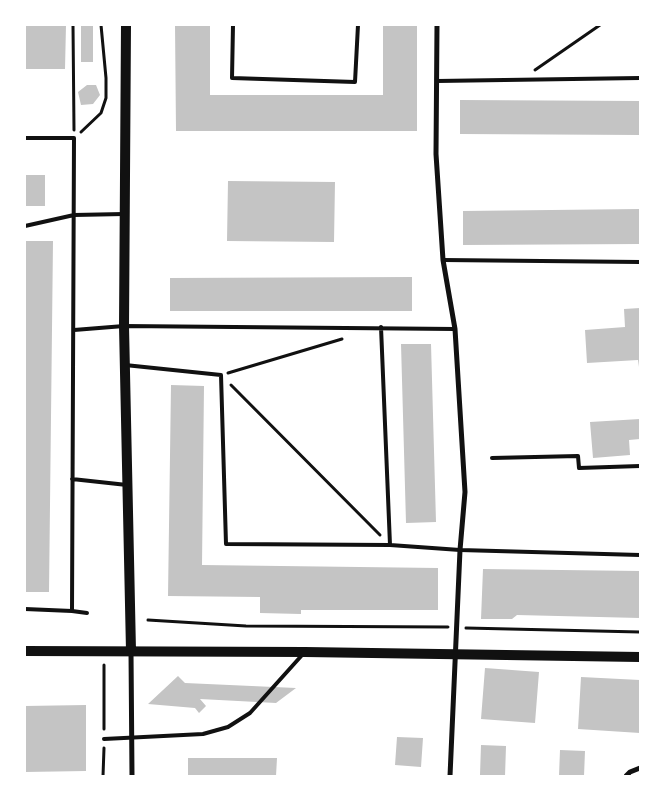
<!DOCTYPE html>
<html>
<head>
<meta charset="utf-8">
<style>
  body { margin:0 }
  #map { position:relative; width:665px; height:801px; overflow:hidden; background:#fff; font-family:Barlow,sans-serif }
  canvas { display:block }
  .frame { position:absolute; inset:0; border:26px solid #fff; pointer-events:none }
</style>
</head>
<body>
<div id="map">
<canvas width="665" height="801"></canvas>
<div class="frame"></div>
</div>
<script>
const g = document.querySelector('canvas').getContext('2d');
g.lineJoin = 'round';
function paint(path, color) { g.fillStyle = color; g.fill(path, 'evenodd'); }
const shape = rows => new Path2D(rows.map(r => 'M' + r).join(''));
function strokePath(path, color, width, dash) { g.strokeStyle = color; g.lineWidth = width; g.lineCap = dash ? 'butt' : 'round'; g.setLineDash(dash || []); g.stroke(path); }
paint(shape([
  [25,25,66,25,65,69,25,69],
  [81,25,93,25,93,62,81,62],
  [175,25,210,25,210,95,383,95,383,25,417,25,417,131,176,131],
  [87,85,96,85,100,95,93,104,81,105,78,92],
  [460,100,640,101,640,135,460,134],
  [25,175,45,175,45,206,25,206],
  [228,181,335,182,334,242,227,241],
  [640,209,640,244,463,245,463,211],
  [25,241,53,241,49,592,25,592],
  [412,277,412,311,170,311,170,278],
  [640,308,640,367,639,367,638,360,587,363,585,330,625,327,624,309],
  [401,344,431,344,436,522,406,523],
  [171,385,204,386,202,565,438,568,438,610,301,610,301,614,260,613,260,597,168,596],
  [640,419,640,439,629,440,630,455,593,458,590,422],
  [483,569,640,571,640,618,517,615,512,619,481,619],
  [485,668,539,672,535,723,481,719],
  [178,676,185,683,296,688,276,703,200,699,206,706,199,713,195,708,148,704],
  [581,677,640,680,640,733,578,729],
  [86,705,86,771,25,772,25,706],
  [397,737,423,738,421,767,395,765],
  [481,745,506,746,505,776,480,775],
  [560,750,585,751,584,776,559,776],
  [188,758,277,758,276,776,188,776]
]), '#c4c4c4');
strokePath(shape([
  [73,25,74,130],
  [535,70,600,25],
  [81,132,101,113,106,98,106,78,101,25],
  [228,373,342,339],
  [231,385,380,535],
  [148,620,246,626,448,627],
  [466,628,640,632],
  [104,665,104,729],
  [103,776,104,748]
]), '#111', 3);
strokePath(shape([
  [233,25,232,78,355,82,358,25],
  [437,81,640,78],
  [25,138,74,138,72,611],
  [25,226,74,215,124,214],
  [443,260,640,262],
  [381,327,390,545],
  [74,330,124,326,455,329],
  [125,365,221,375,226,544,390,545,460,550,640,555],
  [492,458,578,456,579,468,640,466],
  [72,479,127,485],
  [25,609,72,611,87,613],
  [104,739,203,734,228,727,250,713,303,654]
]), '#111', 4);
strokePath(shape([
  [437,25,436,154,443,260,455,329,465,492,460,550,450,776],
  [131,652,132,776],
  [626,776,630,772,640,768]
]), '#111', 5);
strokePath(shape([
  [126,25,124,326,131,651],
  [25,651,305,652,640,657]
]), '#111', 10);
</script>
</body>
</html>
